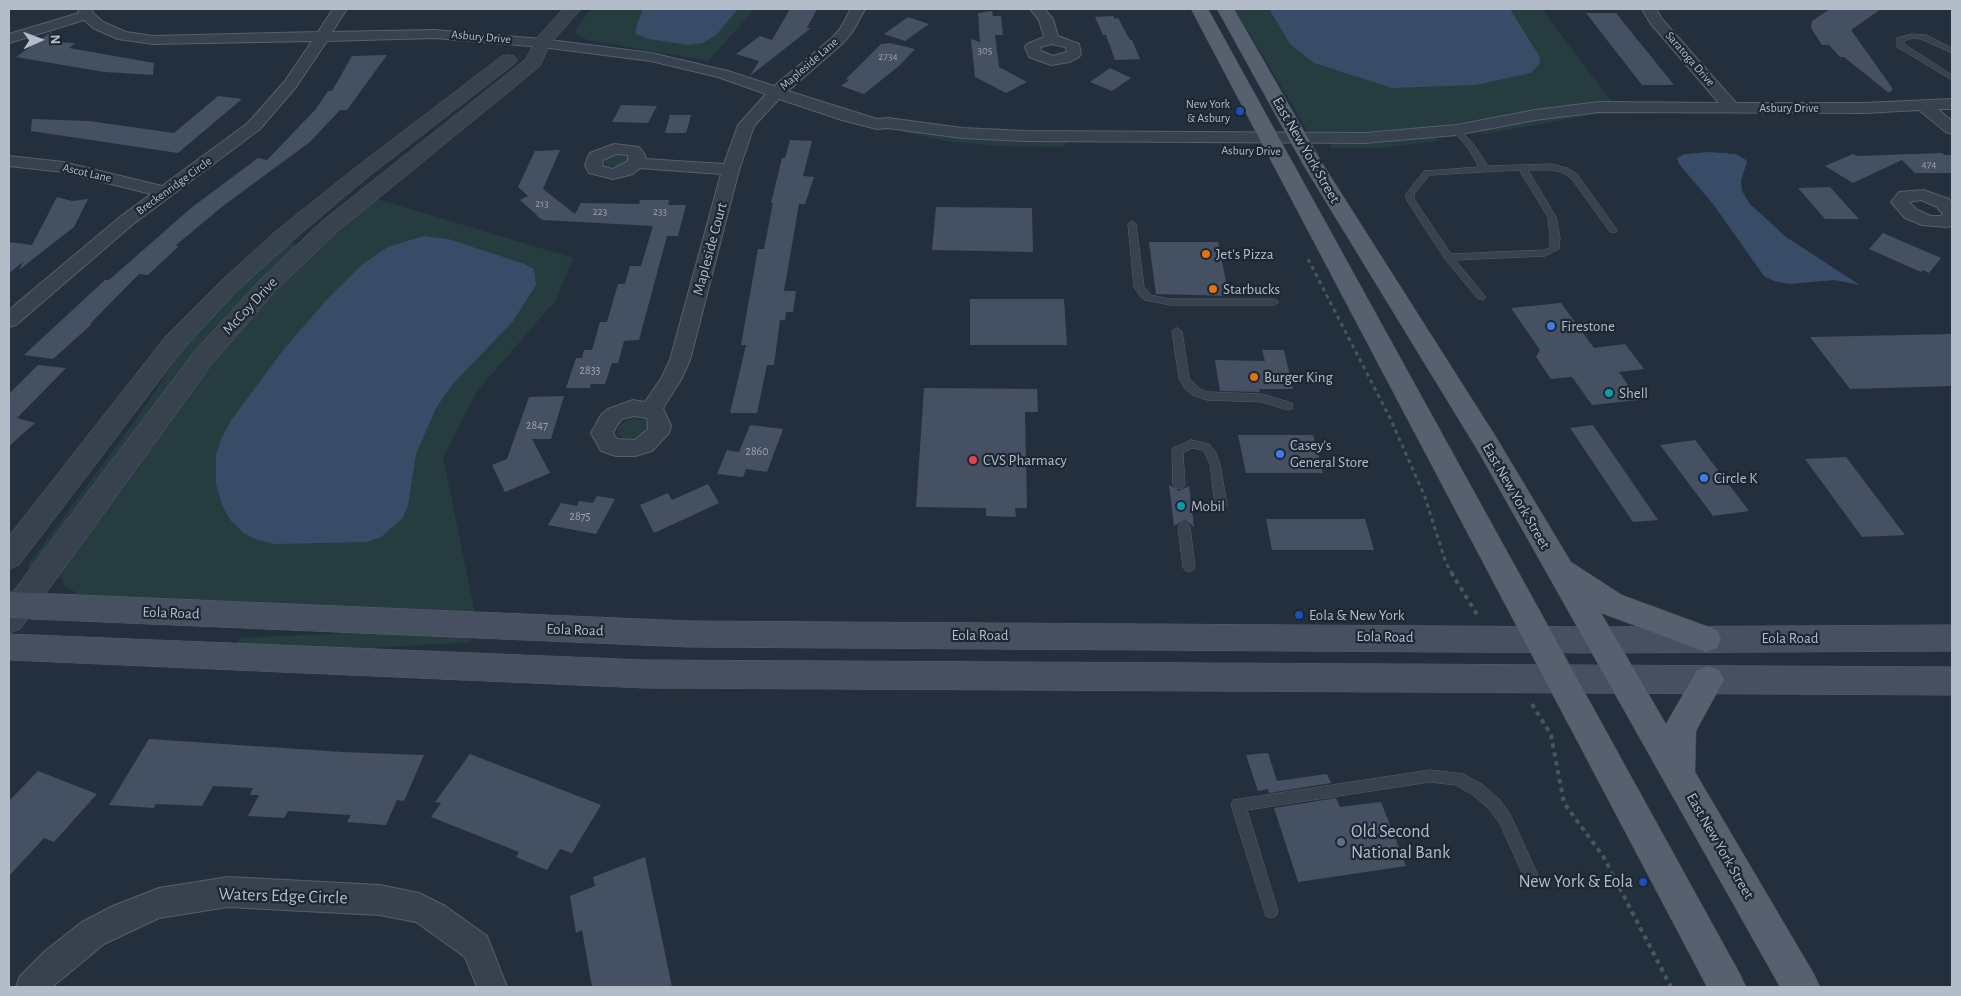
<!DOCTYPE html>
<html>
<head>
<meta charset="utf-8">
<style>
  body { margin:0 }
  #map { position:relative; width:1961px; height:996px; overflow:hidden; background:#242f3e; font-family:"Alegreya Sans",sans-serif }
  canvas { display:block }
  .frame { position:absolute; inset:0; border:10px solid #b4bcc9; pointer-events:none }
  .north { position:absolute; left:15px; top:15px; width:50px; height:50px; -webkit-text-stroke:4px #1d2633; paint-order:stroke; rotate:88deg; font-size:14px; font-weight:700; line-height:20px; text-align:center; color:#b4bcc9 }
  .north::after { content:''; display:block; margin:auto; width:18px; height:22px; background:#b4bcc9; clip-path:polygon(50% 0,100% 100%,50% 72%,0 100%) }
</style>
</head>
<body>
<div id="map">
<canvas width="1961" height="996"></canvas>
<div class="frame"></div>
<div class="north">N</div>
</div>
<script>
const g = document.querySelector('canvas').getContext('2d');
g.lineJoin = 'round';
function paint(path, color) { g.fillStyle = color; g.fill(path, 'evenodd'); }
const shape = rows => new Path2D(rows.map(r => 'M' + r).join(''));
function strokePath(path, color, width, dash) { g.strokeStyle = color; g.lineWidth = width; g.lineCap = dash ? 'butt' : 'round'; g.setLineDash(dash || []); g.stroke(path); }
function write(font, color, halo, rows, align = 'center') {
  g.font = font + ' "Alegreya Sans",sans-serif'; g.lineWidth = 4.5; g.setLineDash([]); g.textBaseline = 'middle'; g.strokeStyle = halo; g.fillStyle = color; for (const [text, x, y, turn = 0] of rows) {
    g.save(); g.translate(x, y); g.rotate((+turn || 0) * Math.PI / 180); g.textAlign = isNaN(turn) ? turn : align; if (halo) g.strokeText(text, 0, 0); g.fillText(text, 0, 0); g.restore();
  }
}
paint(shape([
  [591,9,755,9,708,61,588,40,578,36,575,30],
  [1235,9,1542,9,1613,103,1515,113,1425,129,1346,135,1307,130],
  [1614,111,1485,134,1477,131,1561,114],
  [882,127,1067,139,1070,142,1062,147,997,146,945,141],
  [1429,137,1436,138,1439,141,1380,148,1331,148,1331,144],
  [615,154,625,155,629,158,628,162,617,167,608,166,605,163,606,159],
  [377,199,573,258,556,300,478,390,443,457,475,613,100,599,78,594,64,585,60,573,67,559,235,335,302,263],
  [292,243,295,244,295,247,33,566,29,568,28,565,140,414,181,352,210,316,287,244],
  [631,418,645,420,649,426,648,430,635,439,625,439,618,434,618,426],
  [351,633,374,633,471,637,470,642,371,648,236,644,239,638]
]), '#263c3f');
paint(shape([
  [643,9,738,9,716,35,703,43,688,45,649,39,636,34,636,27],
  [1269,9,1510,9,1539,56,1540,63,1531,73,1476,85,1392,88,1314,63,1290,44],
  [1708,152,1736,154,1746,160,1747,162,1741,180,1742,191,1749,203,1786,237,1860,285,1834,280,1790,284,1774,281,1764,276,1713,204,1679,164,1677,158,1685,154],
  [423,236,448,239,522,263,534,269,536,285,513,321,452,385,436,408,416,454,408,505,403,518,381,537,367,542,275,544,258,540,245,534,231,521,222,505,216,484,216,455,221,439,232,419,284,349,330,296,364,263,388,247]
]), '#394c67');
paint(shape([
  [790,9,817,9,807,28,811,28,750,76,759,61,736,54,760,36,772,40],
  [1830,9,1881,9,1851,30,1893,89,1889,93,1844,57,1840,57,1829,45,1822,45,1811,28,1812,21],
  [992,11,993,16,1001,16,1003,35,995,35,999,67,1027,82,1006,93,975,77,971,39,980,42,978,13],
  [1586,13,1616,13,1674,85,1642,85],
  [1113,16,1115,19,1118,18,1130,40,1132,40,1140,59,1115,60,1106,35,1103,35,1095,17],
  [908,17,929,24,905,41,884,34],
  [51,32,55,42,75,43,69,48,154,63,153,75,104,72,16,57],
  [890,43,915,49,900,65,864,94,841,86,849,80,846,79,881,44],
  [387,55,347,110,340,110,310,142,223,206,175,246,179,246,148,275,139,274,90,324,92,324,53,359,24,355,105,280,109,280,191,208,258,158,267,160,315,110,328,91,332,91,352,56],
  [1110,68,1131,78,1112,91,1090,82],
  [218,96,242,99,178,153,31,131,32,119,89,121,174,133],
  [621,105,657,106,648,123,612,122],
  [670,115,691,115,686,133,665,133],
  [790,140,812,141,803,176,814,177,805,204,799,204,784,291,796,291,793,312,786,312,785,320,780,320,774,365,767,365,757,413,730,413,746,345,741,345,758,249,764,249,773,203,771,203,782,158,785,158],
  [560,150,543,189,575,214,581,203,639,204,640,200,669,200,668,205,686,205,678,236,667,236,639,340,624,341,618,363,612,363,605,384,591,384,590,388,566,388,576,358,582,358,584,350,592,350,600,322,607,322,618,284,625,284,630,266,641,266,653,226,542,220,520,200,528,196,518,187,535,151],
  [1942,153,1944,155,1952,155,1952,173,1915,173,1902,160,1853,183,1825,166,1853,154,1858,156],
  [1830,187,1859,219,1825,219,1798,188],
  [57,197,72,201,88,199,74,227,19,270,23,262,9,273,9,242,32,245],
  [936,207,1032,208,1033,252,932,250],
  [1883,233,1941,258,1929,273,1923,270,1921,272,1869,249],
  [1149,242,1218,242,1229,296,1156,294],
  [970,299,1064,299,1067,345,970,345],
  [1561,303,1594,348,1625,344,1644,369,1619,372,1639,400,1592,405,1572,377,1551,379,1536,357,1540,350,1511,308],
  [1952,334,1952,386,1850,389,1810,337],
  [1262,350,1284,350,1293,389,1259,389,1260,392,1220,391,1215,360,1265,361],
  [38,365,66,368,17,418,35,423,9,446,9,394],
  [924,388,1037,389,1038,412,1025,412,1027,508,1015,508,1016,517,986,516,986,508,916,507],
  [564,396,551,439,532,439,550,473,505,492,492,465,507,459,529,397],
  [750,425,783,429,767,472,746,469,743,477,717,474,727,450,739,452],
  [1593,425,1658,520,1633,522,1570,428],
  [1238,435,1313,435,1323,473,1246,473],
  [1695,440,1749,511,1713,516,1660,445],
  [1846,457,1905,535,1862,537,1805,459],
  [708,484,719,503,654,533,640,505,668,493,672,500],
  [1169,485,1179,491,1189,486,1194,527,1185,520,1174,526],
  [597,496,615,499,596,534,548,525,561,503,577,506,579,501,593,503],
  [1266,519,1365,519,1374,550,1272,550],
  [149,739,343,752,424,755,404,801,397,800,386,825,347,822,351,815,288,811,284,818,248,816,259,795,250,795,253,788,213,786,202,806,156,804,154,808,109,805],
  [1268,753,1277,781,1327,774,1331,783,1269,793,1268,789,1258,791,1246,755],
  [470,754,601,805,572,853,560,849,547,870,516,857,519,852,431,817,441,803,435,802],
  [38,771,97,794,54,842,44,838,9,876,9,801],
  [1336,798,1340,807,1381,802,1406,866,1298,882,1274,808],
  [645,857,672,987,592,987,582,930,576,933,570,896,595,886,593,877]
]), '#455162');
const service = shape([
  [1912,34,1926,35,1952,48,1952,53,1921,39,1913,38,1904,41,1904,44,1910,48,1952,75,1952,80,1897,47,1897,38,1912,34],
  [1453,128,1459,128,1474,145,1488,166,1551,164,1567,168,1577,174,1617,230,1616,232,1610,232,1571,178,1561,172,1551,170,1528,170,1556,217,1560,237,1559,249,1545,256,1455,260,1486,297,1484,299,1478,299,1445,259,1406,199,1406,194,1424,171,1479,167,1468,148,1452,130,1453,128],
  [1519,170,1548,217,1550,237,1550,248,1544,250,1451,254,1414,199,1414,194,1430,175,1519,170],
  [1132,221,1136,224,1144,287,1151,295,1170,299,1274,299,1279,302,1274,305,1170,305,1145,300,1140,296,1134,287,1128,224,1132,221],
  [1177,328,1182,331,1189,378,1200,389,1208,392,1262,394,1292,403,1293,406,1292,409,1288,410,1262,402,1207,400,1192,395,1185,389,1179,378,1172,331,1177,328],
  [1191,440,1209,444,1215,451,1220,464,1227,505,1225,508,1221,509,1217,508,1215,505,1210,464,1205,453,1202,450,1192,448,1183,453,1185,485,1183,488,1179,489,1175,488,1173,485,1172,451,1173,448,1191,440],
  [1184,522,1188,524,1190,527,1195,567,1193,570,1189,572,1185,570,1183,567,1178,527,1180,524,1184,522],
  [1430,770,1463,774,1483,785,1500,800,1510,814,1536,871,1538,876,1536,881,1531,883,1526,881,1500,824,1490,810,1473,795,1456,785,1430,782,1247,810,1278,911,1276,916,1271,918,1266,916,1231,805,1233,800,1430,770]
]);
const minor = shape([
  [78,9,92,9,93,13,103,22,126,32,153,36,318,32,333,9,347,9,332,32,434,30,542,39,651,53,728,71,774,86,832,38,840,29,851,9,865,9,853,31,842,44,788,91,877,119,888,118,962,128,1025,131,1365,133,1456,125,1535,110,1599,102,1719,103,1651,24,1642,9,1656,9,1662,19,1736,103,1865,103,1952,99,1952,109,1938,109,1952,121,1952,134,1946,132,1919,110,1865,113,1599,112,1535,120,1456,135,1365,143,1025,141,962,138,888,128,877,129,842,120,779,99,754,126,739,170,690,360,681,380,663,408,671,426,669,433,652,451,635,456,616,456,601,451,591,433,601,415,608,409,633,400,645,402,662,377,670,360,721,174,640,168,633,174,613,179,589,173,585,165,588,157,590,153,614,144,639,147,645,155,645,159,724,164,738,125,766,94,718,77,651,61,542,47,434,38,327,41,296,87,260,129,132,225,16,325,9,327,9,310,120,217,151,194,63,172,9,166,9,156,63,162,162,186,248,123,285,81,312,41,153,44,118,39,93,28,84,20,9,43,9,34,79,13,78,9],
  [616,154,628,155,628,161,613,169,602,166,603,160,616,154],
  [634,416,647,418,648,429,635,440,617,439,613,433,617,425,622,419,634,416],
  [1030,9,1044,9,1053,19,1058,36,1079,44,1081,54,1079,57,1070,62,1051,65,1029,57,1025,47,1027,44,1044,37,1039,20,1030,9],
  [1052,44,1065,47,1067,52,1053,56,1041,51,1040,47,1052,44],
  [1923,190,1949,199,1952,203,1952,226,1946,227,1922,225,1905,218,1891,202,1899,192,1923,190],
  [1921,200,1937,207,1943,214,1941,216,1931,216,1917,210,1909,202,1921,200],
  [228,877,380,885,419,893,445,906,487,936,507,987,477,987,465,957,416,922,380,915,228,907,159,918,104,944,52,987,16,987,20,976,45,951,82,922,113,906,159,888,228,877]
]);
const tertiary = shape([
  [563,9,581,9,550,44,540,66,337,232,276,290,212,364,20,629,9,633,9,597,194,352,260,280,321,222,526,59,536,39,563,9],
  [508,55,514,56,517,60,514,64,369,176,292,241,238,290,184,348,19,565,9,569,9,536,166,336,222,280,276,231,355,168,502,56,508,55]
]);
const secondary = shape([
  [9,592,688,621,1599,627,1952,625,1952,651,1599,653,688,647,9,618,9,592],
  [9,634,645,660,1952,667,1952,695,645,688,9,660,9,634]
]);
const primary = shape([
  [1191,9,1208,9,1740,974,1746,987,1707,987,1191,9],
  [1217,9,1234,9,1324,166,1496,437,1571,562,1622,595,1717,630,1721,639,1717,648,1706,652,1601,613,1666,724,1697,670,1708,666,1719,670,1724,680,1696,731,1695,772,1814,974,1820,987,1780,987,1478,451,1304,166,1217,9]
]);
strokePath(service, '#565f6c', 1);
strokePath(minor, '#565f6c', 2);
strokePath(tertiary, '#565f6c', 1);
strokePath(secondary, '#565f6c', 1);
strokePath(primary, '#414a57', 1);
strokePath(shape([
  [1308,259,1390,418,1425,497,1446,563,1452,573]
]), '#44595c', 3, [4, 4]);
strokePath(shape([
  [1451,572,1478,616],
  [1532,704,1551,735,1564,803,1603,856,1671,987]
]), '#44595c', 4, [4.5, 4.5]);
paint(service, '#38414e');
paint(minor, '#38414e');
paint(tertiary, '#38414e');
paint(secondary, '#465061');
paint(primary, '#56606e');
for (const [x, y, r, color] of [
  [1240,111,5,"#1a4fb4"],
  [1206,254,5,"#e8710a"],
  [1213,289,5,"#e8710a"],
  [1551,326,5,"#3f7fe0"],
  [1254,377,5,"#e8710a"],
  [1609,393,5,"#0f9aa8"],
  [1280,454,5,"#3f7fe0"],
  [973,460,5,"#e0444e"],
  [1704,478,5,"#3f7fe0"],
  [1181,506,5,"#0f9aa8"],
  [1299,615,5,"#1a4fb4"],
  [1341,842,5,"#5c6f8a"],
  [1643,882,5,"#1a4fb4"]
]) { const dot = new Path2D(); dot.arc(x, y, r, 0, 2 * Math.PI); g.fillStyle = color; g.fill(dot); strokePath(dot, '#1d2633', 2); }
write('11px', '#98a1af', null, [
  ["305",985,51],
  ["2734",888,57],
  ["474",1929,165],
  ["213",542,204],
  ["223",600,212],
  ["233",660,212]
]);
write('12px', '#b4bcc9', '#1d2633', [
  ["Asbury Drive",481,37,5],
  ["Saratoga Drive",1690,59,49],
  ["Mapleside Lane",809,64,-41],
  ["Asbury Drive",1789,108],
  ["Asbury Drive",1251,151,1],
  ["Ascot Lane",87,173,13],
  ["Breckenridge Circle",174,186,-36]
]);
write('12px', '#b4bcc9', '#1d2633', [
  ["New York",1230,104],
  ["& Asbury",1230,118]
], 'right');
write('12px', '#98a1af', null, [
  ["2833",590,370],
  ["2847",537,425],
  ["2860",757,451],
  ["2875",580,516]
]);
write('15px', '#b4bcc9', '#1d2633', [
  ["East New York Street",1306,150,60],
  ["Mapleside Court",710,249,-75],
  ["McCoy Drive",250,306,-47],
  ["East New York Street",1516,496,60],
  ["Eola Road",171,613,2],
  ["Eola Road",575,630,2],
  ["Eola Road",980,635],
  ["Eola Road",1385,637,1],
  ["Eola Road",1790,638],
  ["East New York Street",1720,846,60]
]);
write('15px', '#b4bcc9', '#1d2633', [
  ["Jet's Pizza",1216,254],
  ["Starbucks",1223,289],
  ["Firestone",1561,326],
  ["Burger King",1264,377],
  ["Shell",1619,393],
  ["Casey's",1290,445],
  ["General Store",1290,462],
  ["CVS Pharmacy",983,460],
  ["Circle K",1714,478],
  ["Mobil",1191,506],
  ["Eola & New York",1309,615]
], 'left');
write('18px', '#b4bcc9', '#1d2633', [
  ["Old Second",1351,832],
  ["National Bank",1351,853],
  ["New York & Eola",1633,882,"right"]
], 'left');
write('18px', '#b4bcc9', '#1d2633', [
  ["Waters Edge Circle",283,896,2]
]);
</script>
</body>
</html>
